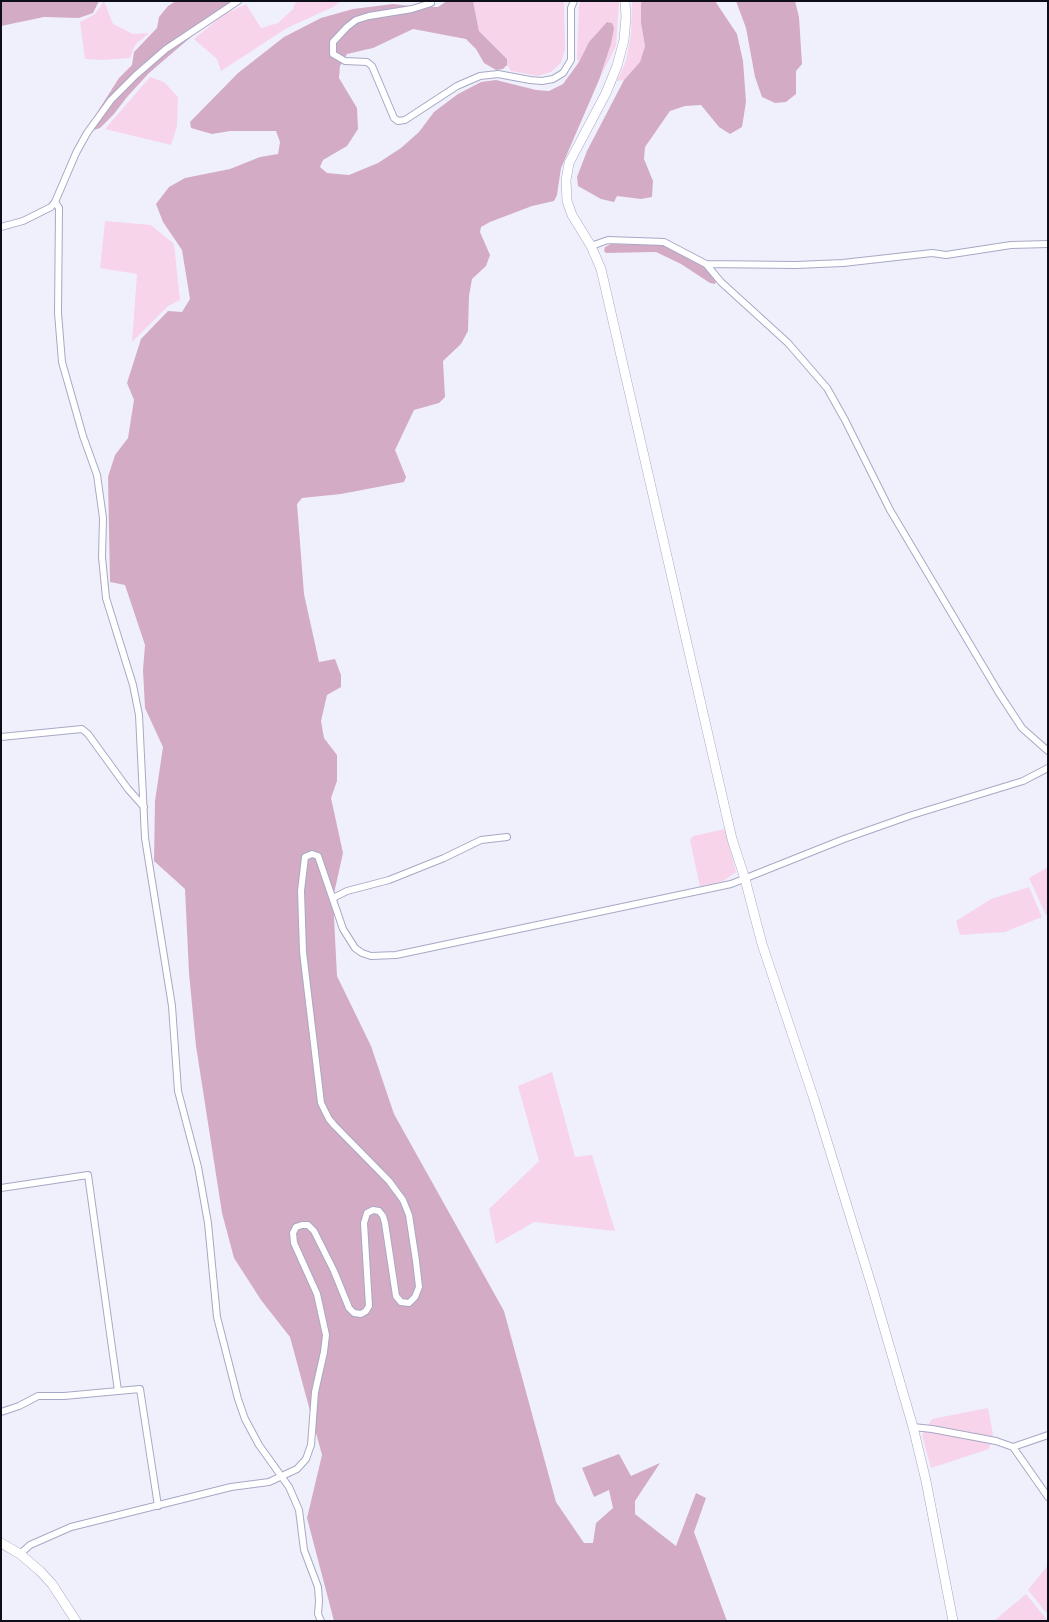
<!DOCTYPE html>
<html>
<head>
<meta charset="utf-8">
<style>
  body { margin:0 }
  #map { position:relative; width:1049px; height:1622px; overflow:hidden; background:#f0f0fd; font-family:"Asap Condensed",sans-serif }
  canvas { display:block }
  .frame { position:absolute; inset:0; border:2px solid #0e0e18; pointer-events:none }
</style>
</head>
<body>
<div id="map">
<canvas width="1049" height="1622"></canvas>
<div class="frame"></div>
</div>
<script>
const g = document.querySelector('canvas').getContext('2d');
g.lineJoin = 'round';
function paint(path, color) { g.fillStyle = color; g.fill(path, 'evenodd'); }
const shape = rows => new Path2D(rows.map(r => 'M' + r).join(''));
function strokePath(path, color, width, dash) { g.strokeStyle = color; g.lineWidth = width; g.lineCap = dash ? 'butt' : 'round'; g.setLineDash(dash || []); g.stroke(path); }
paint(shape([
  [104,1,113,24,133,34,149,33,135,45,130,58,104,60,85,59,80,22,95,14],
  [296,1,341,1,333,7,287,28,221,71,217,59,194,39,223,15,246,4,261,28,278,23,293,9],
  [473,1,564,1,565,50,561,63,551,72,538,76,511,71,507,65,507,59,479,31],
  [581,1,619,1,616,46,599,80,611,44,612,23,607,22,589,42,579,62,577,59,579,5],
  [632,1,643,1,641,3,641,23,645,46,640,62,624,80,617,81,626,61,631,35],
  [150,77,164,82,178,97,177,126,171,145,105,129],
  [105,221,151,225,174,244,180,300,168,306,132,342,137,274,100,268],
  [725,829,736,872,723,881,700,887,690,840,693,836],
  [1048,867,1048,915,1046,915,1029,878],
  [1029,887,1042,917,1005,932,960,935,956,921,991,899],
  [552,1072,575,1157,592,1155,615,1231,534,1222,496,1244,489,1209,539,1161,518,1086],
  [988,1408,993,1434,989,1449,931,1468,922,1435,932,1419],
  [1048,1565,1048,1615,1028,1590],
  [1026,1594,1048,1621,994,1621]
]), '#f7d4ea');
paint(shape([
  [1,1,99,1,93,13,79,18,44,17,1,26],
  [176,1,233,1,149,73,127,97,114,114,100,128,94,130,91,122,119,78,132,65,134,52,157,28,159,17,168,6],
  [447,1,473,1,479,31,507,59,507,65,503,69,496,70,484,63,476,49,466,39,413,29,373,48,347,54,340,66,339,78,357,108,358,129,347,146,323,160,320,167,327,173,349,175,378,163,401,148,419,132,434,112,458,94,481,82,496,80,536,90,549,91,563,84,579,62,589,42,607,22,612,23,614,28,611,44,599,80,561,168,557,195,554,201,532,206,490,222,481,227,480,232,490,255,486,266,472,279,469,296,468,331,461,344,443,361,445,397,439,403,414,410,395,450,406,477,404,482,341,494,302,498,297,504,304,594,319,662,335,659,341,675,341,687,327,695,321,721,324,738,337,755,337,781,331,798,343,853,333,898,337,976,371,1046,394,1114,504,1311,556,1502,584,1543,593,1543,596,1523,613,1508,609,1490,594,1497,582,1468,619,1454,631,1476,660,1463,635,1501,635,1514,676,1546,696,1493,706,1498,694,1532,727,1621,334,1621,307,1518,322,1455,290,1337,261,1300,234,1258,222,1213,196,1046,189,973,185,889,154,861,155,801,163,747,145,708,143,670,145,645,125,585,110,582,108,477,115,455,128,438,134,400,127,383,141,339,168,311,182,312,190,299,182,250,163,222,156,204,169,187,185,178,230,169,260,157,278,154,280,142,276,131,230,131,212,134,191,128,190,122,238,73,284,37,321,18,353,9,393,4,419,7,438,7],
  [643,1,715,1,737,34,743,61,746,102,742,127,730,134,719,127,701,105,685,106,670,111,645,147,644,159,653,181,652,197,641,199,617,196,614,202,601,199,578,186,577,177,587,151,624,80,640,62,645,46,641,23,641,3],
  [736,1,795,1,799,17,802,64,796,71,796,94,786,102,775,103,762,97,755,77,746,28],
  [611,244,665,245,704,267,716,281,715,284,710,283,681,264,656,252,606,253,604,251,605,247]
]), '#d3abc5');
const street = shape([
  [431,1,431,3,412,9,369,16,356,20,347,27,333,42,333,54,345,61,367,62,372,66,394,118,398,121,405,120,457,86,480,76,498,74,530,80,542,81,553,79,563,73,571,60,571,8,574,1],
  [55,202,59,208,58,313,62,362,83,436,97,475,103,518,102,557,106,598,133,685,139,715,145,838,172,1006,178,1091,198,1167,208,1223,217,1317,238,1399,245,1419,259,1445,289,1487,299,1510,304,1550,318,1587,319,1601,318,1614,321,1621],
  [1,227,23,221,51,207,55,202,76,153,87,133,111,100,136,75,166,49,238,1],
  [591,246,608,240,664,242,706,264,721,282,788,343,827,388,845,420,890,510,999,693,1022,728,1048,751],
  [706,264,796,265,843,263,932,253,946,255,1011,245,1048,244],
  [1,737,82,729,88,734,128,789,144,807],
  [333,898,347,891,389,880,444,858,481,840,507,837],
  [1,1188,88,1175,118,1391],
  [1,1412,19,1406,38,1396,64,1396,140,1389,158,1506],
  [913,1427,932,1429,996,1441,1013,1447,1048,1497],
  [1013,1447,1048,1435],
  [20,1554,30,1545,71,1527,231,1487,269,1482,297,1469,306,1459,311,1445,315,1392,324,1352,326,1335,317,1294,294,1243,293,1233,296,1227,302,1225,308,1225,314,1231,334,1271,349,1308,354,1313,361,1314,366,1311,369,1306,364,1223,367,1213,373,1210,379,1211,383,1216,385,1223,396,1296,401,1302,409,1303,415,1297,419,1287,416,1261,409,1215,403,1200,389,1181,334,1125,329,1119,321,1103,303,952,301,891,305,857,312,854,318,856,343,929,355,948,362,953,371,956,396,955,731,884,844,839,912,815,1023,781,1048,768]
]);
const secondary = shape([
  [625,1,626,17,624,40,617,66,606,93,569,163,566,180,567,201,572,215,591,246,601,269,732,839,745,879,762,944,814,1099,873,1290,913,1427,926,1481,953,1621],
  [1,1543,20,1554,40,1571,52,1584,76,1621]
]);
strokePath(street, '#a7a8c5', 8);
strokePath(secondary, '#a7a8c5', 10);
strokePath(street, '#fff', 6);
strokePath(secondary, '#fff', 9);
</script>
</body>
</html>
